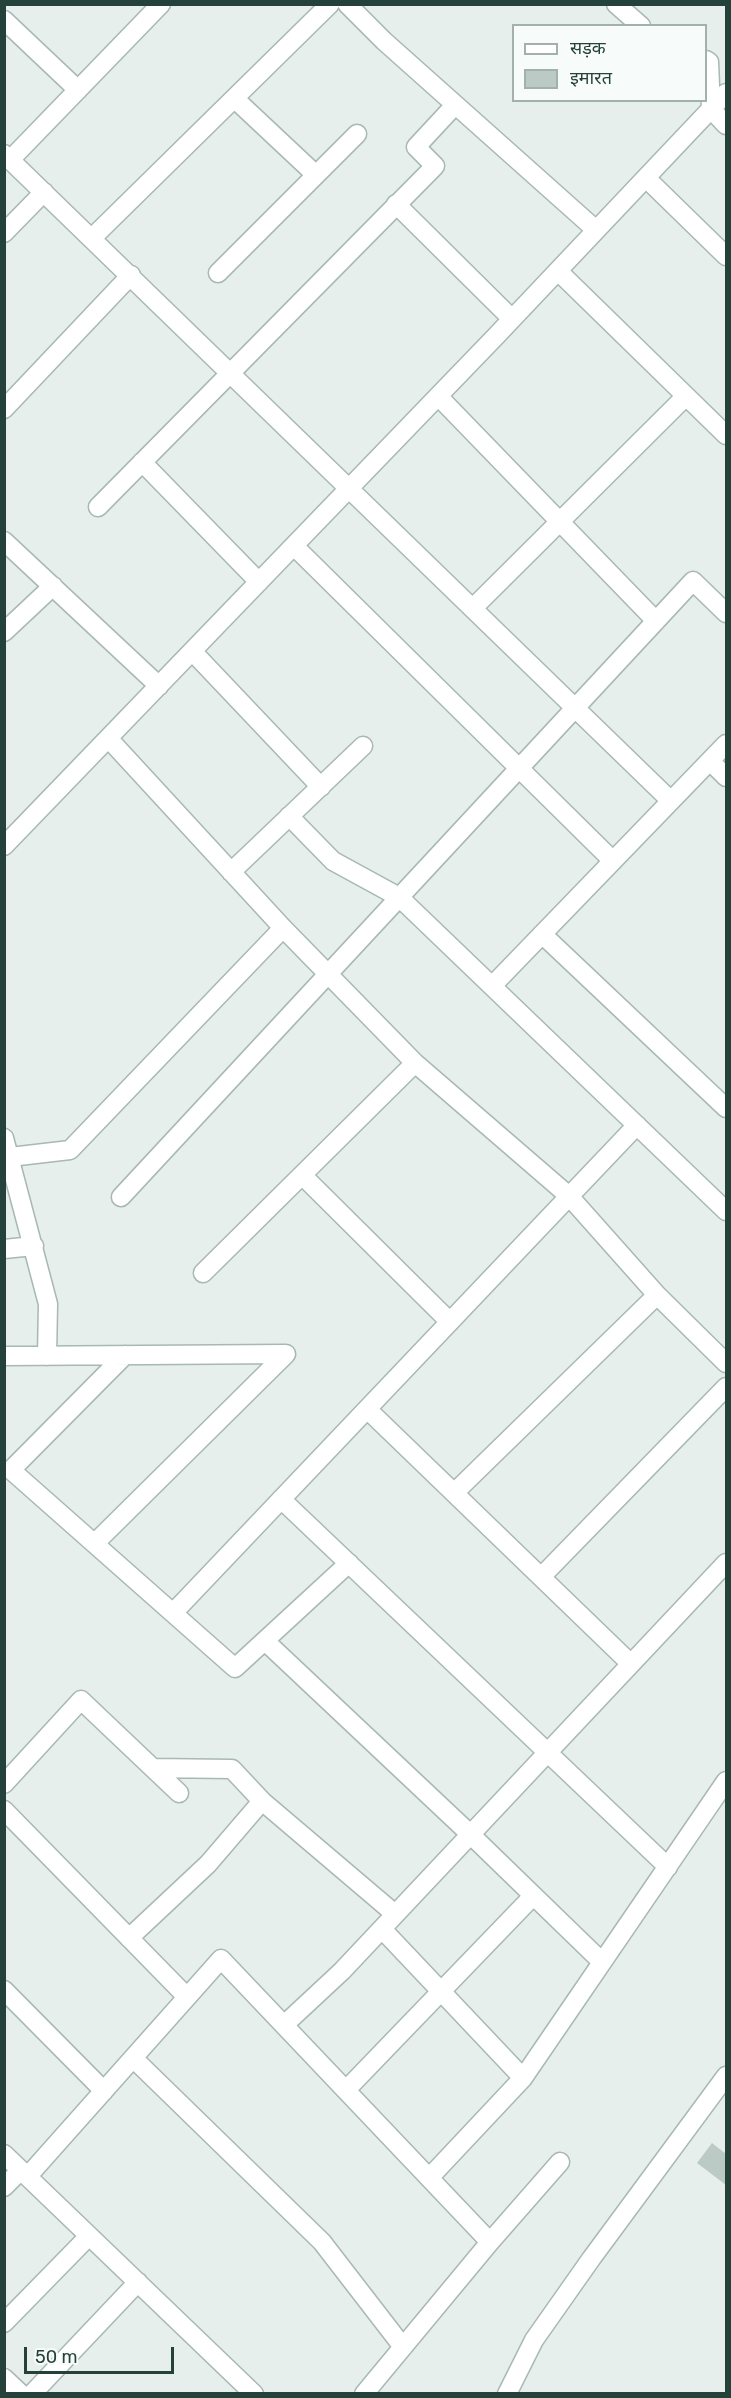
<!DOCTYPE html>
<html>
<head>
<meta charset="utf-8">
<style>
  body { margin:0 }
  #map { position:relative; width:731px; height:2398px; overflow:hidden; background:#e6efeb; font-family:Rubik,"Noto Sans Devanagari",sans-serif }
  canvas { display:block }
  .frame { position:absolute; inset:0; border:6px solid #24423a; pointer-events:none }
  .legend { position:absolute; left:512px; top:24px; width:195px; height:78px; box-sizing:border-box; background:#f7fbf9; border:2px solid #a3b1ad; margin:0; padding:8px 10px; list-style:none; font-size:18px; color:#24423a }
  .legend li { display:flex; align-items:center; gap:12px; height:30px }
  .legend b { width:30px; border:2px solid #a3b1ad }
  .scale { position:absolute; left:24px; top:2347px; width:150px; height:27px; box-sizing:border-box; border:3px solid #24423a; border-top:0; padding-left:8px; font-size:18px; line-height:21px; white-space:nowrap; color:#24423a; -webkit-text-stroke:4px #f7fbf9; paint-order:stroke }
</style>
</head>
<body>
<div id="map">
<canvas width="731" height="2398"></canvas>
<div class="frame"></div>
<ul class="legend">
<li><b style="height:8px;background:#fff"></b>सड़क</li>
<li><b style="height:16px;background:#bbcac4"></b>इमारत</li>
</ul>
<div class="scale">50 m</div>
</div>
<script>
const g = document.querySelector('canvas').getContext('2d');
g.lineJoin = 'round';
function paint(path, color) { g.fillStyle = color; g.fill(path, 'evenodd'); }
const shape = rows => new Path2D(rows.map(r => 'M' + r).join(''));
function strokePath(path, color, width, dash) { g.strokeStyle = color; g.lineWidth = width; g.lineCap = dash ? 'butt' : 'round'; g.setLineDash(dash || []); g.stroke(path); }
paint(shape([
  [712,2143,726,2154,726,2185,697,2163]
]), '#bbcac4');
const minor = shape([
  [347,4,384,41,596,230],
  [616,4,641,26],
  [4,20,78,90],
  [706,60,709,62,711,109,726,125],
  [235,99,316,175],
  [4,154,671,801],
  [10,160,161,4],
  [646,178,726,256],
  [396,204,512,319],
  [4,233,44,192],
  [92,238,330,4],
  [558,271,726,435],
  [218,273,357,134],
  [438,396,656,621],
  [4,409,131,275],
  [142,462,259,582],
  [98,507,435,166,416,147,455,105],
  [4,541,159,686],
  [294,546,613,861],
  [473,608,686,396],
  [4,632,53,586],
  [192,651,321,787],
  [710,761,726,777],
  [289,816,333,861,399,897,726,1211],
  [4,846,497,335,726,93],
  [231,872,363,746],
  [542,934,726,1108],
  [492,986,726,744],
  [415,1063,569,1196,657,1295],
  [4,1138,48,1304,47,1356],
  [10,1157,70,1150,283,928,108,738],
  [302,1175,450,1322],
  [121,1197,693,581,726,613],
  [4,1249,34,1246],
  [203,1273,415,1063,283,928],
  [125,1355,11,1470,235,1668,349,1563],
  [4,1356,286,1354,95,1543],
  [367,1409,631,1664],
  [454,1493,657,1295,726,1363],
  [281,1499,668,1867],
  [541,1577,726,1387],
  [173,1613,637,1125],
  [265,1641,470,1834,602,1962],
  [153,1768,232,1769,262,1801,395,1914],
  [4,1784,81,1700,179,1793],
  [4,1810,187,1997],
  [382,1929,523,2078],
  [129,1938,208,1864,262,1801],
  [4,1990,104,2091],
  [284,2025,342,1971,726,1563],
  [133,2058,322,2242,403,2347],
  [346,2090,533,1896],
  [4,2154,254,2394],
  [28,2176,221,1959,490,2242],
  [429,2178,523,2078,726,1781],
  [4,2187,21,2170],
  [4,2323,89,2236],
  [4,2378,21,2394],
  [32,2394,138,2282],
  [364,2394,490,2242,560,2162],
  [507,2394,534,2340,591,2259,726,2076]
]);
strokePath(minor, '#a8b8b2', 21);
strokePath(minor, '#fff', 18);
</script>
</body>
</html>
